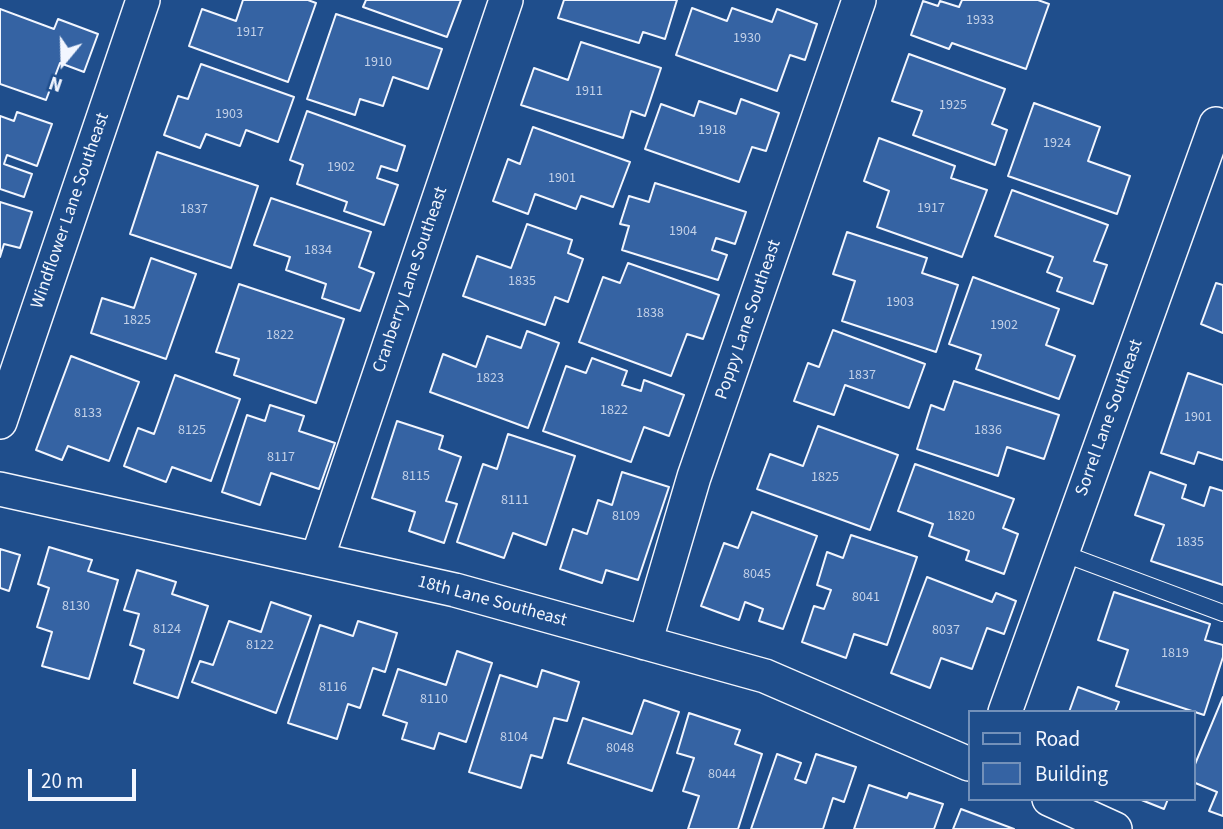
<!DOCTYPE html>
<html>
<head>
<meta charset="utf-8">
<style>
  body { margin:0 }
  #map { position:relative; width:1223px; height:829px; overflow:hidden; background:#1f4e8c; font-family:"Source Sans 3",sans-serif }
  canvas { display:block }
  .legend { position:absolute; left:968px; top:710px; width:228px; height:91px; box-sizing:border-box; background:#1f4e8c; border:2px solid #7391ba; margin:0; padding:9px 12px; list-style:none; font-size:21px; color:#f2f6ff }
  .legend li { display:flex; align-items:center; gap:14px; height:35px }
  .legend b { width:35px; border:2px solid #7391ba }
  .north { position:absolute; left:28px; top:28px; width:70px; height:70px; -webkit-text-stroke:5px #1f4e8c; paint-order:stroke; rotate:199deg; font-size:19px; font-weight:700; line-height:28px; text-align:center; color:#f2f6ff }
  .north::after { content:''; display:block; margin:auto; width:24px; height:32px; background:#f2f6ff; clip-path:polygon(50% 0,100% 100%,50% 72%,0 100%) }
  .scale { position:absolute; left:28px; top:769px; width:108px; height:32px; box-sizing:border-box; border:4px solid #f2f6ff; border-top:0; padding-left:9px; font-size:21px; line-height:24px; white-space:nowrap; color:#f2f6ff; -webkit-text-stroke:5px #1f4e8c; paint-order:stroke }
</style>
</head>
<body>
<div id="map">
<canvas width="1223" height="829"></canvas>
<ul class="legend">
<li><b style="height:9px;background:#1f4e8c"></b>Road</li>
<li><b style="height:19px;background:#3563a3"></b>Building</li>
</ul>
<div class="north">N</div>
<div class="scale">20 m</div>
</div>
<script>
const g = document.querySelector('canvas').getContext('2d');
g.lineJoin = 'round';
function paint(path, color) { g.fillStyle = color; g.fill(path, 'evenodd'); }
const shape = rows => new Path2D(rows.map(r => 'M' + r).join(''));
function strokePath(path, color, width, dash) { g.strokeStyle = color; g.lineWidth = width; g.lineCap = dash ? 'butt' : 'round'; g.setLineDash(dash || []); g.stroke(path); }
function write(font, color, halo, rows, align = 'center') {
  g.font = font + ' "Source Sans 3",sans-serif'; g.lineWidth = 5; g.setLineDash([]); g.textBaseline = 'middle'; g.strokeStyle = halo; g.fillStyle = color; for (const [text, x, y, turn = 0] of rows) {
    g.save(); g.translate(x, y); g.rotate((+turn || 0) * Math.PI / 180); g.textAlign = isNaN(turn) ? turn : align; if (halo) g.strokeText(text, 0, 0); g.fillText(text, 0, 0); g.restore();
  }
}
const building = shape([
  [243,0,308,0,316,3,288,82,189,46,202,9,236,21,243,0],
  [366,0,461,0,447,37,363,7,366,0],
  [564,0,677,0,665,39,643,32,639,43,558,18,564,0],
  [962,0,1038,0,1049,4,1026,69,952,43,949,49,911,35,923,1,938,6,940,1,959,7,962,0],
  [692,8,727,21,732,8,772,22,777,9,817,24,805,60,790,55,777,91,676,55,692,8],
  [0,9,54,29,58,19,98,34,84,72,60,63,46,100,0,84,0,9],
  [336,14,442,49,428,89,393,77,383,106,360,99,355,115,307,99,336,14],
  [581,42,661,68,645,116,631,111,623,138,521,105,534,68,568,80,581,42],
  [909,54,1005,89,992,124,1007,130,995,165,913,135,922,111,892,101,909,54],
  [201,64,294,97,278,142,246,130,240,146,206,134,200,148,164,135,178,96,188,99,201,64],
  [741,99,779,113,766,151,752,147,739,182,645,149,661,104,694,116,699,101,736,114,741,99],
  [1034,103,1100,127,1088,161,1130,176,1117,214,1008,176,1034,103],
  [307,111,405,146,397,171,381,166,377,178,398,185,384,225,344,211,347,202,297,184,303,165,290,160,307,111],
  [17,112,52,124,37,166,7,155,4,164,32,174,24,197,0,189,0,116,14,121,17,112],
  [533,127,630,162,613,207,581,196,576,209,535,194,528,214,493,201,508,159,520,164,533,127],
  [879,138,955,166,951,178,987,190,962,257,877,227,889,191,864,181,879,138],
  [157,152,258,186,231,268,130,234,157,152],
  [655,183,746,212,735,244,716,238,712,250,727,255,718,280,622,250,629,226,620,224,629,196,649,202,655,183],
  [1012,190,1108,225,1094,261,1107,265,1093,304,1057,291,1062,278,1047,272,1053,257,995,236,1012,190],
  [271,198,371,232,359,267,374,273,360,311,322,298,326,284,286,270,290,257,254,245,271,198],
  [0,202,32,212,20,248,4,244,0,257,0,202],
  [527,224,572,240,568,253,583,259,568,302,555,297,545,325,463,296,477,256,511,268,527,224],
  [847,232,927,258,922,273,958,285,936,352,842,321,855,281,833,274,847,232],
  [151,258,196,274,166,359,91,333,102,298,134,308,151,258],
  [628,263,719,295,703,339,687,334,671,376,579,342,603,277,620,283,628,263],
  [973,277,1059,309,1046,345,1075,356,1059,399,976,369,981,355,949,344,973,277],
  [1216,283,1223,285,1223,333,1201,324,1216,283],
  [239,284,344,319,316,403,234,375,239,359,216,352,239,284],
  [833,330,925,364,909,408,845,385,834,415,794,401,808,363,819,367,833,330],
  [527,331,559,343,528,428,430,392,443,354,476,367,487,336,521,348,527,331],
  [71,356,139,382,109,461,68,446,62,460,36,450,71,356],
  [592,358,627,371,622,385,641,391,644,380,684,395,669,436,644,427,631,462,543,431,566,366,586,373,592,358],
  [1188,373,1223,385,1223,460,1198,452,1194,464,1161,453,1188,373],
  [175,375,240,399,211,481,172,467,166,482,124,466,138,428,154,434,175,375],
  [954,381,1059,415,1044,459,1007,447,998,476,917,449,931,405,944,410,954,381],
  [270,405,304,416,299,431,335,443,319,489,271,473,260,505,222,492,247,415,265,421,270,405],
  [397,421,443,436,439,449,461,457,446,501,457,504,444,543,409,531,415,512,372,498,397,421],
  [818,426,898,455,870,530,757,489,770,454,803,466,818,426],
  [508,434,575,456,546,545,513,533,504,558,457,542,483,464,497,469,508,434],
  [915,464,1014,499,1003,528,1018,534,1004,574,966,560,969,551,929,536,933,524,898,511,915,464],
  [622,472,669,487,638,580,606,570,602,583,560,569,573,529,587,534,598,500,612,505,622,472],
  [1150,472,1186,485,1182,498,1204,506,1210,487,1223,491,1223,585,1151,561,1164,525,1135,515,1150,472],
  [752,512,817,536,783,629,759,621,763,609,745,602,739,620,701,606,724,543,738,548,752,512],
  [851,535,917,557,887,645,854,634,846,658,802,642,814,606,824,609,831,590,817,585,827,552,843,558,851,535],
  [49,547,92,560,88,571,118,580,89,679,42,666,52,632,37,627,49,588,38,584,49,547],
  [0,549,20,555,9,591,0,588,0,549],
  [137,570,176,582,172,594,208,606,178,698,134,683,144,650,130,645,139,614,124,610,137,570],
  [927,577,992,602,996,593,1016,601,1004,634,987,628,972,669,941,658,930,688,891,673,927,577],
  [1114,592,1210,624,1205,640,1223,645,1223,657,1204,715,1116,686,1128,650,1098,640,1114,592],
  [271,602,311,616,276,713,192,682,200,661,213,665,229,621,261,632,271,602],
  [358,621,397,633,385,672,373,668,360,708,348,704,337,739,288,723,320,625,353,636,358,621],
  [457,651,492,663,466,742,439,733,434,749,402,739,407,723,383,715,398,669,446,685,457,651],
  [542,670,579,682,567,721,554,718,542,758,531,755,521,788,469,772,500,675,537,687,542,670],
  [1078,687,1119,702,1115,712,1069,712,1078,687],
  [1223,697,1223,816,1209,811,1217,792,1193,782,1193,769,1223,697],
  [644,700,679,712,652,791,568,763,583,718,632,734,644,700],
  [689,713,740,730,735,744,762,754,738,829,688,829,699,796,683,791,694,758,677,753,689,713],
  [777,754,801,763,795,779,806,783,816,754,856,767,844,802,833,798,823,829,751,829,777,754],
  [869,785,907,798,909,793,943,804,934,829,854,829,869,785],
  [1139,799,1168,799,1164,809,1139,799],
  [961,809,1014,829,953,829,961,809]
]);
paint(building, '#3563a3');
strokePath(building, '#f2f6ff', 2);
const lane = shape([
  [1062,553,1223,613]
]);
const street = shape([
  [0,422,143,0],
  [0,489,455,590,765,676,969,764],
  [317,559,506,0],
  [645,643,694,477,859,0],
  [1005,712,1216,124],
  [1049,799,1115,829]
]);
strokePath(lane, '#f2f6ff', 18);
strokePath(street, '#f2f6ff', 36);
strokePath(lane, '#1f4e8c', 16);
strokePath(street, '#1f4e8c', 33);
write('14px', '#c3d1e8', null, [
  ["1933",980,21],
  ["1917",250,33],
  ["1930",747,39],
  ["1910",378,63],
  ["1911",589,92],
  ["1925",953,106],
  ["1903",229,115],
  ["1918",712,131],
  ["1924",1057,144],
  ["1902",341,168],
  ["1901",562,179],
  ["1917",931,209],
  ["1837",194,210],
  ["1904",683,232],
  ["1834",318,251],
  ["1835",522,282],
  ["1903",900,303],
  ["1838",650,314],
  ["1825",137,321],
  ["1902",1004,326],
  ["1822",280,336],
  ["1837",862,376],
  ["1823",490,379],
  ["1822",614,411],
  ["8133",88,414],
  ["1901",1198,418],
  ["8125",192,431],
  ["1836",988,431],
  ["8117",281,458],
  ["8115",416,477],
  ["1825",825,478],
  ["8111",515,501],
  ["8109",626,517],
  ["1820",961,517],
  ["1835",1190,543],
  ["8045",757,575],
  ["8041",866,598],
  ["8130",76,607],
  ["8124",167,630],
  ["8037",946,631],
  ["8122",260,646],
  ["1819",1175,654],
  ["8116",333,688],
  ["8110",434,700],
  ["8104",514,738],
  ["8048",620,749],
  ["8044",722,775]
]);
write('18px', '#f2f6ff', '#1f4e8c', [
  ["Windflower Lane Southeast",71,211,-71],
  ["Cranberry Lane Southeast",411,280,-71],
  ["Poppy Lane Southeast",749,320,-71],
  ["Sorrel Lane Southeast",1110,418,-70],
  ["18th Lane Southeast",492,602,15]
]);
</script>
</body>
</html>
